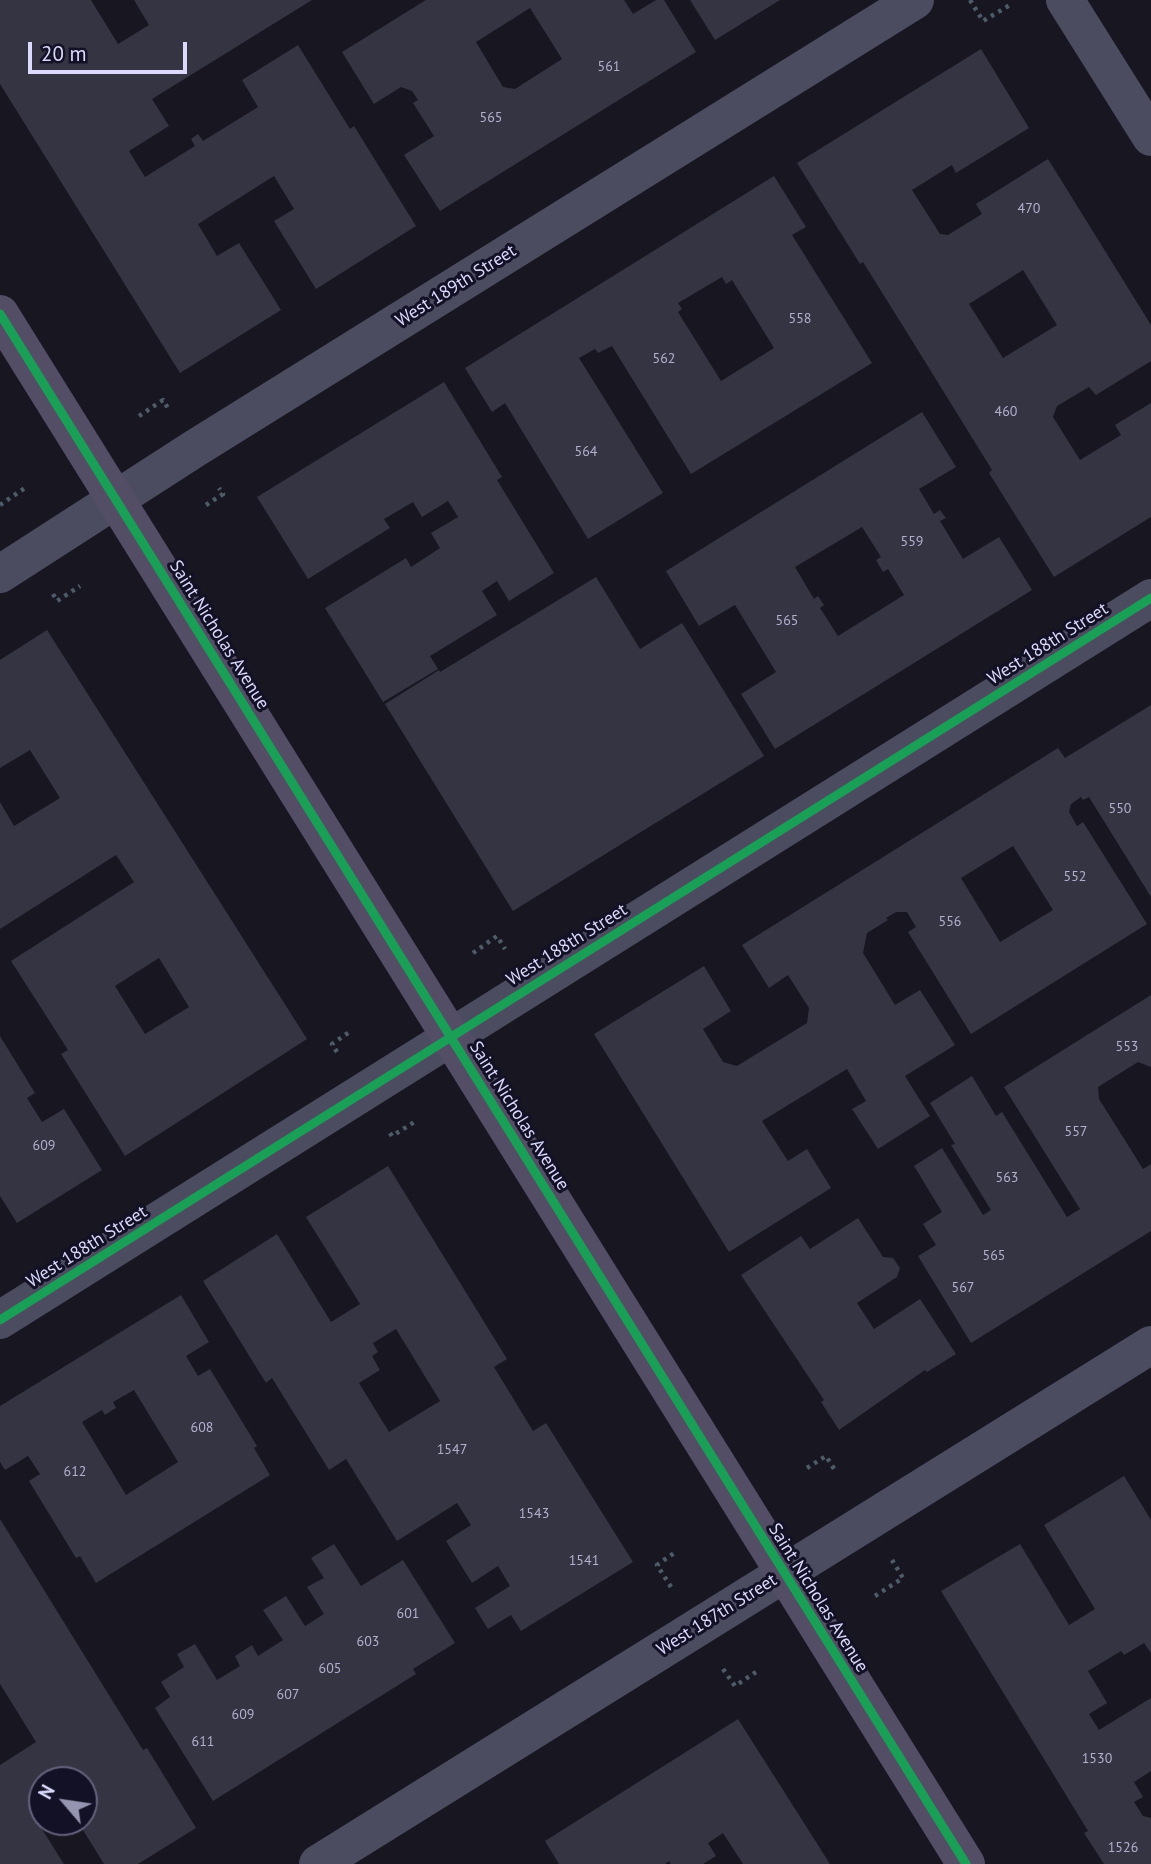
<!DOCTYPE html>
<html>
<head>
<meta charset="utf-8">
<style>
  body { margin:0 }
  #map { position:relative; width:1151px; height:1864px; overflow:hidden; background:#171621; font-family:"PT Sans",sans-serif }
  canvas { display:block }
  .north { position:absolute; left:28px; top:1766px; width:70px; height:70px; box-sizing:border-box; background:#131126; border:2px solid #63617c; border-radius:50%; rotate:299deg; font-size:19px; font-weight:700; line-height:28px; text-align:center; color:#dbd9fc }
  .north::after { content:''; display:block; margin:auto; width:24px; height:32px; background:#9695af; clip-path:polygon(50% 0,100% 100%,50% 72%,0 100%) }
  .scale { position:absolute; left:28px; top:42px; width:159px; height:32px; box-sizing:border-box; border:4px solid #dbd9fc; border-top:0; padding-left:9px; font-size:21px; line-height:24px; white-space:nowrap; color:#dbd9fc; -webkit-text-stroke:5px #131126; paint-order:stroke }
</style>
</head>
<body>
<div id="map">
<canvas width="1151" height="1864"></canvas>
<div class="north">N</div>
<div class="scale">20 m</div>
</div>
<script>
const g = document.querySelector('canvas').getContext('2d');
g.lineJoin = 'round';
function paint(path, color) { g.fillStyle = color; g.fill(path, 'evenodd'); }
const shape = rows => new Path2D(rows.map(r => 'M' + r).join(''));
function strokePath(path, color, width, dash) { g.strokeStyle = color; g.lineWidth = width; g.lineCap = dash ? 'butt' : 'round'; g.setLineDash(dash || []); g.stroke(path); }
function write(font, color, halo, rows, align = 'center') {
  g.font = font + ' "PT Sans",sans-serif'; g.lineWidth = 6; g.setLineDash([]); g.textBaseline = 'middle'; g.strokeStyle = halo; g.fillStyle = color; for (const [text, x, y, turn = 0] of rows) {
    g.save(); g.translate(x, y); g.rotate((+turn || 0) * Math.PI / 180); g.textAlign = isNaN(turn) ? turn : align; if (halo) g.strokeText(text, 0, 0); g.fillText(text, 0, 0); g.restore();
  }
}
paint(shape([
  [0,0,91,0,118,44,149,25,134,0,312,0,152,99,169,126,129,151,145,177,195,146,191,139,198,134,203,141,258,107,242,80,298,45,350,129,354,126,416,226,316,289,274,221,294,209,274,176,198,224,217,256,239,243,281,310,180,373,0,84],
  [426,0,624,0,633,14,656,0,664,0,696,52,440,211,404,155,434,136,413,103,418,100,412,91,401,87,374,104,342,52],
  [530,8,562,59,515,89,503,87,476,42],
  [690,0,780,0,715,40],
  [981,49,1029,128,956,173,952,165,912,190,940,234,948,235,982,214,976,204,1048,159,1151,325,1151,361,1096,395,1089,387,1057,406,1053,417,1080,460,1121,435,1115,425,1151,403,1151,517,1054,577,989,473,992,470,929,368,863,262,860,264,797,163],
  [1023,270,1057,325,1003,358,969,304],
  [774,176,806,227,792,235,872,363,691,474,612,346,598,353,595,349,579,358,663,493,588,539,505,403,492,412,465,368],
  [722,277,726,284,732,280,774,348,721,381,678,312,682,309,678,303],
  [444,382,502,477,497,480,554,573,509,601,497,581,482,591,497,615,430,656,438,669,383,702,325,608,406,558,411,567,440,548,431,533,458,517,448,501,422,517,413,502,384,519,390,528,308,579,257,497],
  [922,412,956,467,919,489,934,514,940,510,946,518,940,521,963,559,999,537,1032,590,775,749,741,694,776,672,735,605,699,626,666,571],
  [862,527,881,557,876,560,883,572,888,569,904,595,838,636,820,608,824,605,818,596,814,599,795,567],
  [596,577,640,649,682,623,764,756,513,911,385,704,439,670,440,672],
  [47,630,307,1039,125,1156,61,1054,68,1050,11,961,134,882,116,855,0,929,0,802,14,826,60,798,30,750,0,768,0,660],
  [159,958,189,1007,145,1034,115,986],
  [1151,705,1151,897,1089,797,1083,800,1081,797,1071,804,1069,812,1077,826,1083,822,1147,924,971,1034,908,932,916,927,907,912,896,912,886,918,888,920,867,933,863,953,895,1005,920,990,955,1045,905,1076,930,1116,878,1149,852,1109,866,1101,847,1069,762,1121,788,1161,807,1149,831,1188,729,1252,594,1034,704,966,731,1011,703,1029,723,1062,737,1066,807,1023,809,1008,788,975,769,988,742,945,1058,748,1065,758],
  [1013,846,1053,910,1000,942,961,878],
  [1151,995,1151,1067,1138,1062,1098,1087,1099,1099,1143,1169,1151,1164,1151,1231,971,1343,918,1256,936,1245,923,1224,942,1212,914,1166,942,1148,983,1215,991,1210,951,1145,955,1144,930,1103,972,1076,996,1116,1002,1112,1067,1217,1080,1209,1004,1087],
  [0,1036,35,1093,27,1098,42,1122,64,1109,102,1170,17,1223,0,1196],
  [388,1166,507,1359,494,1367,533,1431,546,1423,633,1562,521,1631,511,1615,488,1629,475,1608,510,1586,498,1566,472,1583,446,1541,471,1525,457,1503,397,1541,346,1459,329,1470,272,1378,266,1383,203,1281,277,1234,331,1322,360,1304,306,1217],
  [396,1329,440,1401,389,1432,359,1383,380,1370,372,1356,378,1352,373,1343],
  [858,1218,883,1257,893,1258,900,1268,897,1277,857,1303,874,1329,920,1299,956,1354,927,1372,925,1370,839,1430,821,1402,824,1400,741,1275,801,1236,810,1249],
  [181,1295,209,1342,186,1356,198,1376,210,1369,257,1446,254,1448,270,1475,96,1583,80,1556,76,1558,29,1481,40,1474,28,1456,5,1470,0,1462,0,1406],
  [134,1390,178,1462,126,1495,82,1422,102,1410,105,1415,111,1411,116,1408,113,1402],
  [1124,1476,1151,1520,1151,1653,1144,1643,1124,1655,1121,1651,1088,1671,1107,1703,1089,1714,1099,1730,1151,1698,1151,1771,1134,1782,1143,1797,1134,1802,1143,1816,1151,1818,1151,1864,1104,1864,1084,1833,1088,1831,941,1591,1020,1544,1069,1625,1095,1609,1044,1525],
  [0,1519,143,1750,147,1748,196,1828,138,1864,104,1864,78,1822,84,1822,84,1780,42,1780,42,1822,48,1822,40,1826,64,1864,0,1864,0,1765,36,1742,0,1684],
  [334,1544,361,1586,403,1560,455,1643,413,1669,416,1674,213,1801,155,1708,170,1697,161,1682,184,1667,177,1654,195,1644,217,1680,240,1666,235,1656,252,1645,258,1656,283,1640,263,1610,286,1596,305,1626,324,1614,307,1587,324,1578,311,1558],
  [738,1719,830,1864,743,1864,723,1833,708,1843,716,1856,703,1864,671,1864,669,1861,665,1864,559,1864,545,1841]
]), '#353443');
strokePath(shape([
  [970,0,983,21,1010,5],
  [139,416,163,400,169,410],
  [0,505,25,488],
  [206,505,223,494,219,488],
  [53,594,57,601,80,586],
  [473,953,497,936,505,949],
  [337,1052,332,1044,351,1031],
  [390,1133,392,1136,416,1121],
  [807,1468,826,1456,836,1472],
  [671,1587,657,1565,677,1551],
  [875,1596,903,1578,892,1560],
  [723,1669,735,1686,759,1670]
]), '#4d5c68', 4.5, [3.5, 5]);
strokePath(shape([
  [1065,0,1151,137],
  [0,574,194,449,915,0],
  [0,1320,1151,598],
  [318,1864,1151,1345]
]), '#4c4c61', 38);
strokePath(shape([
  [0,314,966,1864]
]), '#534d66', 38);
strokePath(shape([
  [0,314,966,1864],
  [0,1320,1151,598]
]), '#1a9f57', 9);
write('14px', '#b2b0ce', null, [
  ["561",609,67],
  ["565",491,118],
  ["470",1029,209],
  ["558",800,319],
  ["562",664,359],
  ["460",1006,412],
  ["564",586,452],
  ["559",912,542],
  ["565",787,621],
  ["550",1120,809],
  ["552",1075,877],
  ["556",950,922],
  ["553",1127,1047],
  ["557",1076,1132],
  ["609",44,1146],
  ["563",1007,1178],
  ["565",994,1256],
  ["567",963,1288],
  ["608",202,1428],
  ["1547",452,1450],
  ["612",75,1472],
  ["1543",534,1514],
  ["1541",584,1561],
  ["601",408,1614],
  ["603",368,1642],
  ["605",330,1669],
  ["607",288,1695],
  ["609",243,1715],
  ["611",203,1742],
  ["1530",1097,1759],
  ["1526",1123,1848]
]);
write('18px', '#dbd9fc', '#131126', [
  ["West 189th Street",456,286,-32],
  ["Saint Nicholas Avenue",219,635,58],
  ["West 188th Street",1048,644,-32],
  ["West 188th Street",567,945,-32],
  ["Saint Nicholas Avenue",519,1116,58],
  ["West 188th Street",87,1247,-32],
  ["Saint Nicholas Avenue",818,1598,58],
  ["West 187th Street",717,1615,-32]
]);
</script>
</body>
</html>
